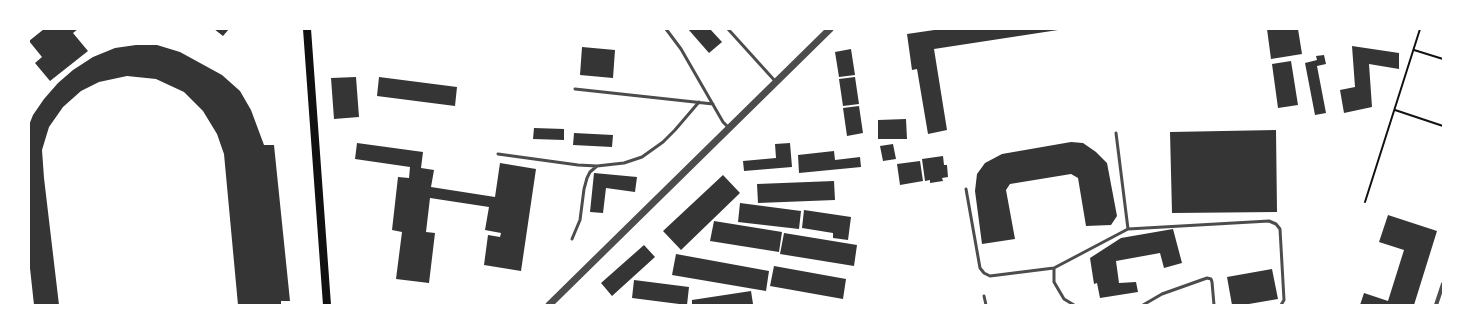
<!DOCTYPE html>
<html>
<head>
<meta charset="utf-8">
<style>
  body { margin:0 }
  #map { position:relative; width:1472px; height:334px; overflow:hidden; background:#fff; font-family:"Source Serif 4",serif }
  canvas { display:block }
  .frame { position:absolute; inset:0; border:30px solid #fff; pointer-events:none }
</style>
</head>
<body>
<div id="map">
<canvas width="1472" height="334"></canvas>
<div class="frame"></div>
</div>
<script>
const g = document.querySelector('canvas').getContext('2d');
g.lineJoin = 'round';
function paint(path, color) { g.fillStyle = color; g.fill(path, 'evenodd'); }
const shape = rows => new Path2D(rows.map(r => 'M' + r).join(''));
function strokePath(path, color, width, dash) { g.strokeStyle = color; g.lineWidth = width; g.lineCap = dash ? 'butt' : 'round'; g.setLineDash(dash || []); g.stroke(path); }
paint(shape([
  [44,29,78,29,73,33,88,51,50,81,35,63,42,57,29,41],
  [214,29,229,29,223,36],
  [688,29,710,29,722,42,709,53],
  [941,29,1058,29,1058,30,934,49,947,130,928,134,917,69,912,70,907,34],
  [1267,29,1298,29,1302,54,1271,59],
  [136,45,157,45,180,52,222,75,240,91,251,110,264,145,274,145,290,301,281,301,281,305,238,305,224,154,217,134,203,111,184,92,156,79,127,76,99,82,81,91,63,107,49,127,42,150,44,178,59,305,34,305,29,259,29,125,33,115,44,99,58,83,73,70,93,57,115,48],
  [1352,46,1399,53,1399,69,1369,64,1372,107,1344,113,1340,90,1355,87],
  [582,47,615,50,613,78,580,75],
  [851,49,855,75,839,77,835,52],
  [1324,55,1326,64,1317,66,1326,113,1315,115,1305,63,1317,60,1316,56],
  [1291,61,1298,105,1278,108,1272,64],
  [356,77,359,117,334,119,331,78],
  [379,77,457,87,455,106,377,96],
  [855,77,859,104,843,106,839,79],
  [859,106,863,133,847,136,843,108],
  [906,119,907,139,878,139,878,120],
  [534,128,564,129,564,140,533,139],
  [1276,130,1277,212,1172,213,1170,132],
  [574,133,613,135,612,147,573,145],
  [1071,142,1083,143,1096,152,1107,163,1117,216,1111,225,1086,226,1078,178,1071,174,1010,184,1006,190,1015,239,982,244,975,191,977,174,985,163,1002,154],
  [357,143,423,152,421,168,434,170,431,187,495,197,500,163,536,169,521,271,484,265,488,235,500,237,501,233,485,230,489,207,430,198,426,232,435,233,429,283,396,279,402,232,392,230,398,177,409,178,410,167,355,159],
  [790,143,792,167,744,171,743,161,776,158,775,144],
  [893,144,896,159,883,161,880,146],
  [834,151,835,160,860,157,861,167,799,173,798,155],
  [943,156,944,165,947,165,948,177,942,178,943,181,930,183,930,180,925,181,922,159],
  [920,161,923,181,900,185,897,164],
  [594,173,637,177,635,192,606,188,603,213,590,212],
  [723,175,740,193,681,250,663,231],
  [834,181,835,200,758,203,757,184],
  [740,203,801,211,799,229,738,222],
  [804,210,851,217,848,240,833,238,833,233,802,228],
  [1388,215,1437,231,1414,305,1360,305,1364,293,1388,301,1404,250,1379,242],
  [714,221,782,232,779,252,710,241],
  [1173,229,1182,263,1164,268,1160,253,1116,261,1119,283,1136,282,1138,292,1100,298,1097,283,1094,284,1090,258,1121,238],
  [784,233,857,245,854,266,780,254],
  [644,245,655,257,612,296,601,283],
  [676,254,769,271,766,291,672,275],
  [774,266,846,279,843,299,770,286],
  [1272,269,1278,299,1243,305,1232,305,1227,277],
  [634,280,689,287,687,305,632,298],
  [751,291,753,304,692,305,692,300]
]), '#353535');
strokePath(shape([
  [1414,50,1443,59],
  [1395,110,1443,126],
  [1365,202,1420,29]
]), '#111', 2);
strokePath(shape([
  [666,29,681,49,723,122,729,128],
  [728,29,776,82],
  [575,89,713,104],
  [1116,133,1128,229],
  [498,154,578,165,597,166,624,163,642,157,663,142,675,130,699,102],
  [966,189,980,268,984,273,990,276,1054,268,1128,229,1269,221,1276,224,1280,229,1284,300,1281,305],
  [572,239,580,220,584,189,587,178,590,172,597,166],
  [1054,268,1054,282,1064,299,1074,305],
  [984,296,986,305],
  [1143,305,1162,294,1207,278,1211,279,1212,282,1214,305]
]), '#4c4c4c', 3);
strokePath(shape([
  [1436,305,1443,284]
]), '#4c4c4c', 4);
strokePath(shape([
  [549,305,830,29]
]), '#4c4c4c', 7);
strokePath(shape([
  [307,29,327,305]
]), '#111', 8);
</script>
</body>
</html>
